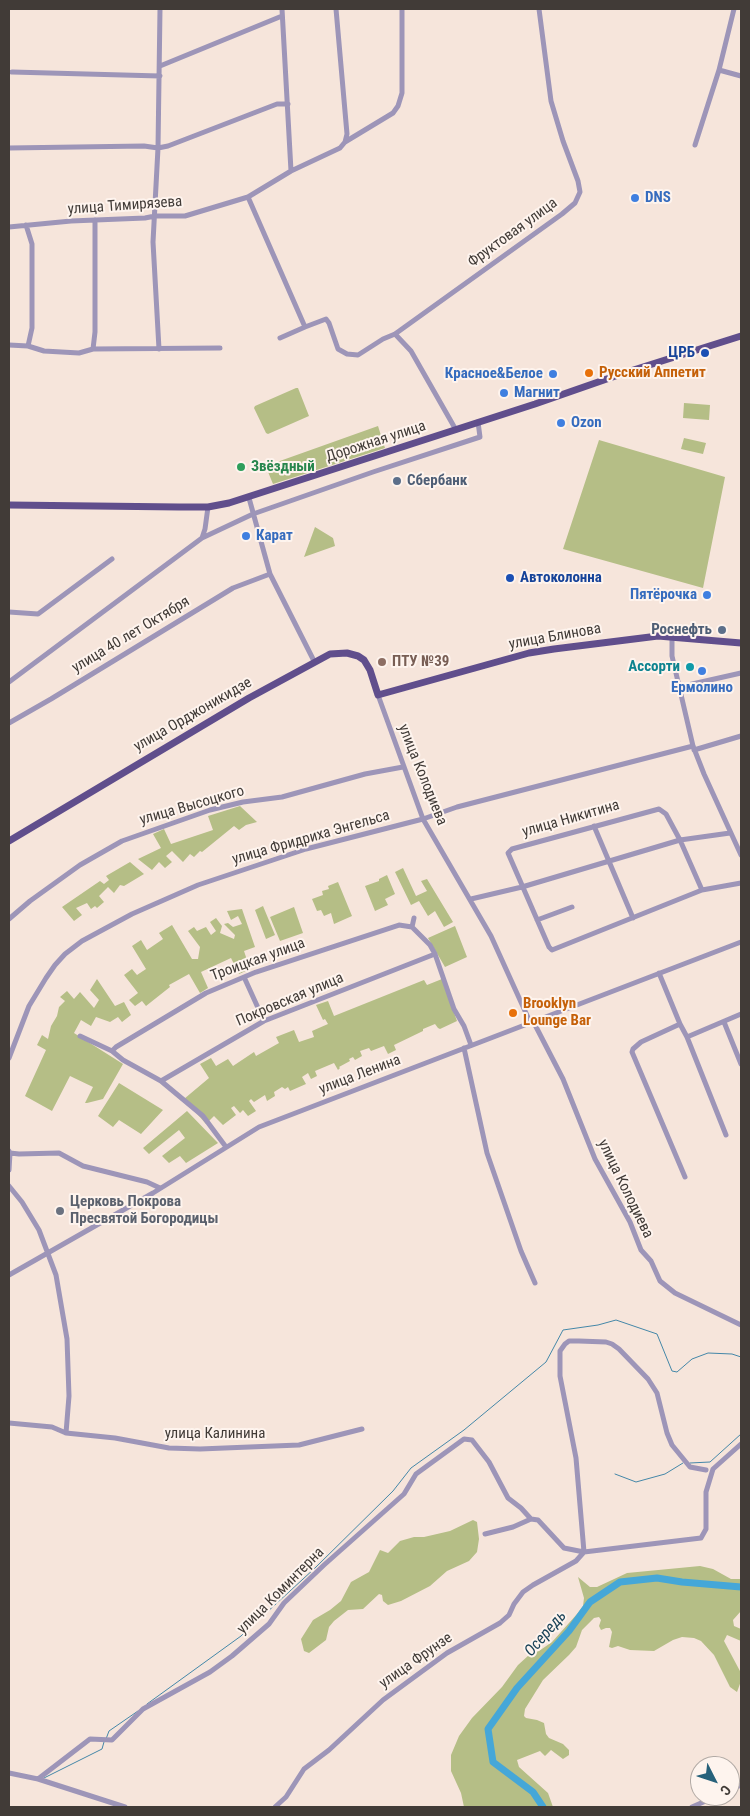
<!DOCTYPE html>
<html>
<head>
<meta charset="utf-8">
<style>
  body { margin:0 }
  #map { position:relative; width:750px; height:1816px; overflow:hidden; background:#f6e5db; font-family:"Roboto Condensed",sans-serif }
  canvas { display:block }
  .frame { position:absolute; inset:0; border:10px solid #413b37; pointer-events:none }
  .north { position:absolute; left:690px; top:1756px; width:50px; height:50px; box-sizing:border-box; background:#fef4ee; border:1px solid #b2aaa5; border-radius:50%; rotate:131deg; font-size:14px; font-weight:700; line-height:20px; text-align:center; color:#413b37 }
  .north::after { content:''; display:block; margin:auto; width:18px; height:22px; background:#27617a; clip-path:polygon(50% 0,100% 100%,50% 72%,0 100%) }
</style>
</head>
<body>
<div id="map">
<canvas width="750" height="1816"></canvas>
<div class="frame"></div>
<div class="north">С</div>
</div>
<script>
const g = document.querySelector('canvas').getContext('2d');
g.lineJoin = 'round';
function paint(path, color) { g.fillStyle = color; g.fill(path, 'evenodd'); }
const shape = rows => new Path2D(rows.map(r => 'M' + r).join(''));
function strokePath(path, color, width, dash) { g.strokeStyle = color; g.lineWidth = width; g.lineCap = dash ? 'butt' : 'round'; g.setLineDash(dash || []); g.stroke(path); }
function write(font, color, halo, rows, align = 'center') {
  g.font = font + ' "Roboto Condensed",sans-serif'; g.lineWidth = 4; g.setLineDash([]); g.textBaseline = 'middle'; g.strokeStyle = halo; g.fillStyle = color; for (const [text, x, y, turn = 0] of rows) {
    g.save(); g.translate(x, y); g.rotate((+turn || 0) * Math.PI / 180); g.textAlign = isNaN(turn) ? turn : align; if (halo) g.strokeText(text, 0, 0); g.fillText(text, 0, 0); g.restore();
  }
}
paint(shape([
  [296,388,298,388,309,416,268,434,266,433,254,408,255,406],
  [684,403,710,405,709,420,683,418],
  [378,426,385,448,273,484,266,467,268,466,271,473,280,470,277,462],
  [684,438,706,443,703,454,681,449],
  [599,440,725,477,703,588,563,549],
  [315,527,333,538,335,546,304,557],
  [240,806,257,822,246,825,239,830,234,826,202,852,200,851,194,857,190,854,183,862,172,851,166,856,172,862,165,868,159,862,152,870,138,859,161,848,153,834,164,829,171,844,213,830,208,816],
  [130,862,144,874,124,886,120,885,114,893,108,887,99,896,104,902,97,908,95,906,91,909,87,903,76,908,82,915,74,921,62,907,100,881,104,884,109,880,106,876],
  [403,868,416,896,427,891,421,881,427,879,453,922,444,927,435,911,428,916,419,901,411,905,395,872],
  [387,875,395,894,385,899,388,905,375,911,365,886,379,881,379,879],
  [338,882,352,916,334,924,331,913,324,916,321,910,317,911,312,899,323,895,322,891,329,889,328,886],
  [263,906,275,935,266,939,255,910],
  [294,907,303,933,280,941,270,917],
  [242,909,255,947,244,951,250,969,239,974,231,958,201,972,208,988,200,993,189,974,169,985,170,987,146,1006,142,1001,135,1006,129,1000,138,993,124,975,132,969,137,975,146,969,132,946,141,940,147,950,163,939,159,933,172,925,192,959,198,959,200,947,188,931,194,927,197,931,206,927,211,935,216,931,210,922,216,918,222,926,220,933,234,939,235,935,224,924,228,923,233,927,242,924,238,916,231,920,227,911],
  [455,926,467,957,445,967,428,938],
  [97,979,115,1006,124,1002,131,1015,122,1022,118,1017,110,1022,96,1017,91,1026,81,1020,74,1033,123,1064,103,1099,87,1103,85,1103,93,1087,70,1076,52,1111,25,1096,46,1050,37,1045,42,1035,48,1039,51,1026,57,1016,59,1007,65,1001,60,997,67,991,74,999,80,992,94,1008,99,1000,90,990],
  [442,979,457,1021,440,1029,438,1028,435,1024,423,1029,423,1031,394,1045,396,1050,388,1054,384,1046,371,1051,369,1048,360,1051,362,1056,355,1060,353,1057,349,1059,350,1061,339,1067,340,1068,338,1070,334,1063,315,1071,317,1076,311,1079,308,1073,302,1077,306,1084,290,1091,288,1087,285,1089,282,1087,274,1092,275,1096,267,1101,265,1095,254,1102,251,1099,249,1101,256,1111,248,1116,243,1110,240,1113,234,1106,231,1108,236,1115,223,1125,214,1116,206,1124,184,1099,209,1078,200,1064,211,1058,216,1066,228,1059,233,1066,254,1052,256,1056,279,1043,276,1037,294,1030,299,1042,314,1037,312,1031,328,1024,325,1019,323,1020,316,1005,328,1001,334,1016,424,980,427,985],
  [119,1083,163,1110,141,1134,119,1120,113,1127,98,1116],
  [187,1111,218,1143,186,1163,180,1156,169,1163,162,1156,185,1138,179,1130,149,1154,143,1148],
  [473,1520,477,1522,479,1539,477,1552,469,1561,447,1571,430,1586,401,1601,388,1605,383,1601,382,1595,379,1594,363,1609,348,1610,334,1621,329,1627,326,1640,309,1653,304,1651,301,1639,313,1620,330,1610,341,1601,351,1582,369,1572,380,1550,388,1553,400,1541,414,1537,424,1537,450,1531],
  [700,1566,713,1569,731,1579,741,1579,741,1611,733,1620,734,1626,741,1629,741,1641,727,1635,724,1641,741,1673,741,1681,737,1692,730,1687,714,1655,701,1641,694,1638,682,1637,673,1640,654,1651,630,1650,618,1646,612,1648,609,1647,612,1632,610,1628,606,1628,601,1630,599,1626,601,1620,599,1617,594,1618,582,1630,576,1647,569,1655,543,1680,525,1709,524,1716,526,1718,537,1720,544,1723,546,1734,549,1738,563,1744,569,1750,569,1755,563,1759,551,1750,545,1756,540,1751,517,1760,519,1767,548,1793,553,1807,464,1807,461,1793,451,1771,451,1755,459,1736,472,1718,502,1687,518,1665,529,1655,539,1651,552,1642,577,1614,583,1606,584,1598,578,1577,590,1587,597,1587,627,1573]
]), '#b5be86');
strokePath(shape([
  [690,1463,710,1462,741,1434],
  [615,1474,636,1482,665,1474,683,1463],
  [147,1704,241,1636,315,1568,393,1491,411,1468,464,1430,546,1362,563,1330,598,1325,616,1320,657,1334,672,1371,677,1372,692,1359,708,1353,732,1354,741,1357],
  [106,1739,109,1731,138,1711],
  [44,1778,102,1749,104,1742]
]), '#4487a8', 1);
strokePath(shape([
  [543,1807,533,1792,493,1762,488,1729,517,1688,569,1631,590,1602,620,1582,657,1578,682,1582,741,1587]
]), '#45a7d8', 7);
strokePath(shape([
  [282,9,291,171],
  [336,9,347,134,345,142],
  [160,66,282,16],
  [719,70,741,76],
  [12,72,160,76],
  [695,145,719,70,734,9],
  [9,148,144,146,158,148,168,146,277,104,288,104],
  [248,197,305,327,326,319,329,323,338,349,347,354,358,355,383,339,395,334,562,214,575,203,580,192,578,181,563,141,551,101,539,9],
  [26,225,32,244,32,328,28,346],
  [9,227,71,221,145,218,155,216,185,216,248,197,291,171,340,148,345,142,393,113,398,106,402,93,402,9],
  [395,334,411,351,456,430],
  [280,338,305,327],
  [9,345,28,346,44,351,79,353,93,349,220,348],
  [93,349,95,332,95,220],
  [159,349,153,242,158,148,160,9],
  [249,498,270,574,314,661],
  [202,538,205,529,208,507],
  [9,612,38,614,112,559],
  [672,637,672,656,693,746,704,774,741,855],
  [9,682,202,538,253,514,373,472,480,437,478,422],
  [679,687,741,673],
  [378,695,423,819,491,936,530,1022],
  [9,723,51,699,233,588,270,574],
  [694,750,741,736],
  [594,826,633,918],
  [702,890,680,840,666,814,659,809,512,849,508,853,549,947,552,950,702,890,741,883],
  [471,899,522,887,680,840,730,833],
  [9,919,30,901,80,865,122,841,210,810,243,802,282,797,365,774,403,767],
  [537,920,572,907],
  [412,927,414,918],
  [659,973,680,1024,687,1037,726,1135],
  [244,977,264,1021],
  [533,1021,563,1079,595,1159,630,1222,641,1250,651,1261,660,1281,675,1293,741,1325],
  [724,1022,741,1064],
  [680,1024,641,1042,633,1049,632,1052,685,1177],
  [80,1036,112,1051],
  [687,1037,741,1014],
  [464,1048,487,1153,521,1251,535,1283],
  [9,1058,29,1006,46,978,55,965,65,954,82,941,132,914,198,885,306,849,423,819,457,807,693,746],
  [161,1081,264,1021,435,954],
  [226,1147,203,1116,161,1081,123,1060,112,1051,116,1047,206,993,256,972,399,925,412,927,430,945,435,954,454,1009,464,1026,471,1045],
  [9,1151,10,1153,9,1170],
  [10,1153,19,1154,59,1153,83,1166,147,1182,160,1188],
  [9,1186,22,1202,39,1230,56,1275,67,1339,69,1396,66,1433],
  [9,1275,153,1193,259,1127,741,942],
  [9,1423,52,1427,66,1433,115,1438,169,1448,200,1449,299,1445,362,1429],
  [485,1534,513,1527,531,1519,538,1520,564,1548,584,1552,701,1538,706,1529,706,1492,713,1469,741,1444],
  [584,1552,576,1458,560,1376,560,1351,565,1344,569,1341,579,1341,606,1342,612,1344,619,1349,648,1379,657,1393,667,1433,672,1445,690,1467,706,1470],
  [9,1773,38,1779,125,1807],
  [38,1779,90,1739,112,1740,143,1709,210,1672,232,1656,269,1624,284,1603,324,1565,404,1494,416,1474,464,1439,472,1440,489,1462,508,1498,521,1508,531,1519],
  [730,1790,741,1785],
  [275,1807,286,1797,304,1769,329,1750,383,1700,447,1653,500,1623,509,1615,514,1604,523,1592,533,1585,576,1561,584,1552],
  [692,1807,717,1796]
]), '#9d95b8', 5);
strokePath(shape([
  [9,505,179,507,208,507,229,503,535,404,624,373,741,336],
  [9,841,249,698,330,654,347,653,358,656,364,660,370,670,378,695,529,653,554,649,658,636,741,643]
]), '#604e8c', 7);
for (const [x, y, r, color] of [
  [635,198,5,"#3f7fe0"],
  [705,353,5,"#1a4fb4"],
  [589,373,5,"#e8710a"],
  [553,374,5,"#3f7fe0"],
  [504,393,5,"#3f7fe0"],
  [561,423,5,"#3f7fe0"],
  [241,467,5,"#2e9e5b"],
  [397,481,5,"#5c6f8a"],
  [246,536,5,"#3f7fe0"],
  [510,578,5,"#1a4fb4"],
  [707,595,5,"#3f7fe0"],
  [722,630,5,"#5c6f8a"],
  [382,662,5,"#8d6e63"],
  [690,667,5,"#0f9aa8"],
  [702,671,5,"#3f7fe0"],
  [513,1013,5,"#e8710a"],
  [60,1211,5,"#6b7280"]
]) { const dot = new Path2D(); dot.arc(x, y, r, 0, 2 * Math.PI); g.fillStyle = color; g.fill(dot); strokePath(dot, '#fef4ee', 2); }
write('bold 15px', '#366cbe', '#fef4ee', [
  ["DNS",645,198],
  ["Красное&Белое",543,374,"right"],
  ["Магнит",514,393],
  ["Ozon",571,423],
  ["Карат",256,536],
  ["Пятёрочка",697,595,"right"],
  ["Ермолино",702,688,"center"]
], 'left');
write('15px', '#413b37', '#fef4ee', [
  ["улица Тимирязева",125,206,-4],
  ["Фруктовая улица",513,233,-36],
  ["Дорожная улица",376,442,-18],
  ["улица 40 лет Октября",131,635,-31],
  ["улица Блинова",555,637,-10],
  ["улица Орджоникидзе",193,715,-30],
  ["улица Колодиева",422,775,68],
  ["улица Высоцкого",192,806,-16],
  ["улица Никитина",571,819,-16],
  ["улица Фридриха Энгельса",311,838,-16],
  ["Троицкая улица",258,960,-20],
  ["Покровская улица",290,1000,-23],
  ["улица Ленина",360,1075,-21],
  ["улица Колодиева",625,1189,64],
  ["улица Калинина",215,1434],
  ["улица Коминтерна",281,1591,-45],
  ["улица Фрунзе",416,1661,-35]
]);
write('bold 15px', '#164399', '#fef4ee', [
  ["ЦРБ",695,353],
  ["Автоколонна",520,578,"left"]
], 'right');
write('bold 15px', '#c56008', '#fef4ee', [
  ["Русский Аппетит",599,373],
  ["Brooklyn",523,1004],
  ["Lounge Bar",523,1021]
], 'left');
write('bold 15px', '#27864d', '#fef4ee', [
  ["Звёздный",251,467]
], 'left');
write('bold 15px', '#4e5e75', '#fef4ee', [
  ["Сбербанк",407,481],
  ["Роснефть",712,630,"right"]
], 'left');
write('bold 15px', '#785e54', '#fef4ee', [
  ["ПТУ №39",392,662]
], 'left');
write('bold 15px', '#0d838f', '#fef4ee', [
  ["Ассорти",680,667]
], 'right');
write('bold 15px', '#5b616d', '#fef4ee', [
  ["Церковь Покрова",70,1202],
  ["Пресвятой Богородицы",70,1219]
], 'left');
write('italic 16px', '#1a4358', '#fef4ee', [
  ["Осередь",546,1634,-49]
]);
</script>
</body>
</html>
